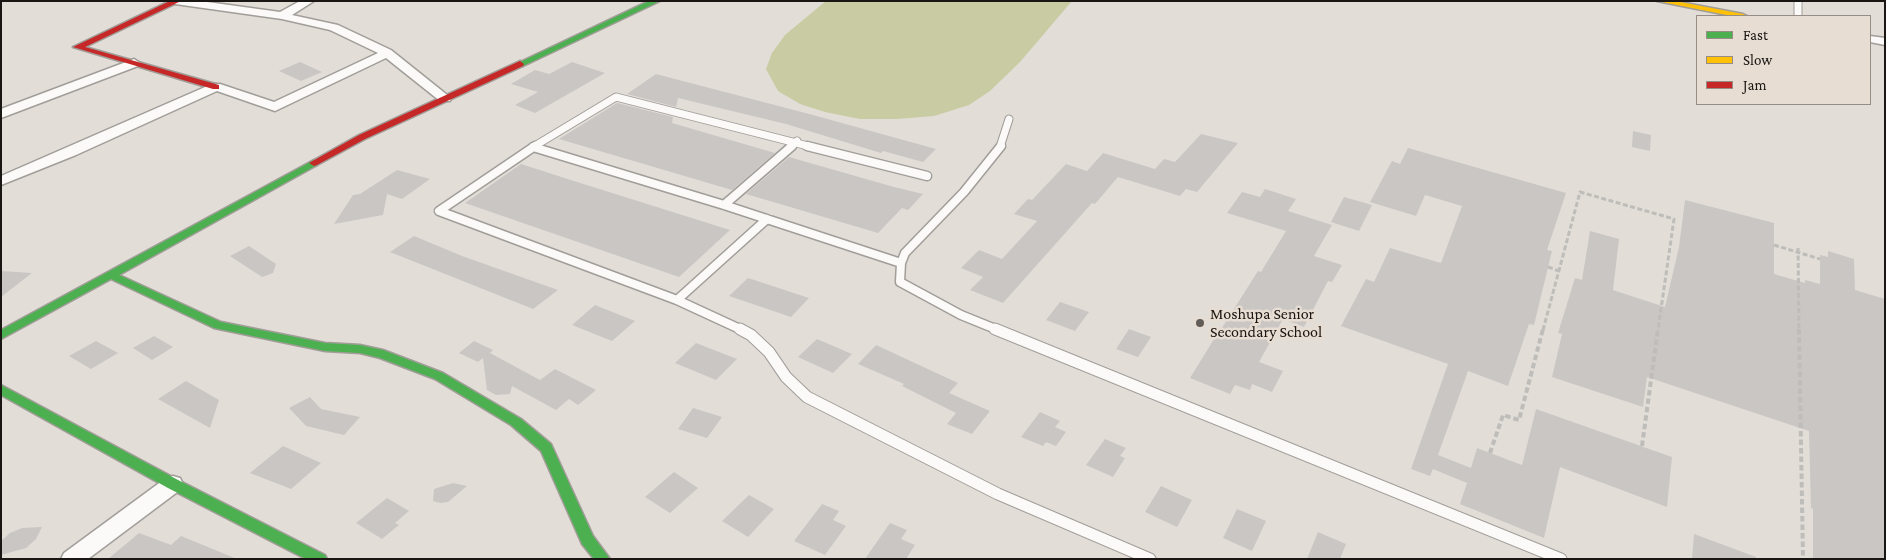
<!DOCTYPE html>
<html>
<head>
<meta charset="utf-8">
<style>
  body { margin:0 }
  #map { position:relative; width:1886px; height:560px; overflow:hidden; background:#e2ddd7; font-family:"Crimson Pro",serif }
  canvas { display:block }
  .frame { position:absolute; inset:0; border:2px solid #1a1613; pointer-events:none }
  .legend { position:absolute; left:1696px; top:15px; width:175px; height:90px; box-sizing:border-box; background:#e7ddd2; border:1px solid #958d86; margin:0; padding:6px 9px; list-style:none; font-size:15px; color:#1a1613 }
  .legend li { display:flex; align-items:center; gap:10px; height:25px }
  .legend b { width:25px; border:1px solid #958d86 }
</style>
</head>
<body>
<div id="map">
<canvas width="1886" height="560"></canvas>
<div class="frame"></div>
<ul class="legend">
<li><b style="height:6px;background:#4caf50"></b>Fast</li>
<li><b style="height:6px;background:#ffc107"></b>Slow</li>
<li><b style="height:6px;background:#c62828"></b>Jam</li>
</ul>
</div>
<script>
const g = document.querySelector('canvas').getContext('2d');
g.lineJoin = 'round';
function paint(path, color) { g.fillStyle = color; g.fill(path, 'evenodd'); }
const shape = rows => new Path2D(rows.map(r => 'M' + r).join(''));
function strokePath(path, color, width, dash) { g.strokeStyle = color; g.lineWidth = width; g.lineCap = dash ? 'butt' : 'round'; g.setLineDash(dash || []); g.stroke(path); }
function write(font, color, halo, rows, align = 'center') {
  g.font = font + ' "Crimson Pro",serif'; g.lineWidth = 5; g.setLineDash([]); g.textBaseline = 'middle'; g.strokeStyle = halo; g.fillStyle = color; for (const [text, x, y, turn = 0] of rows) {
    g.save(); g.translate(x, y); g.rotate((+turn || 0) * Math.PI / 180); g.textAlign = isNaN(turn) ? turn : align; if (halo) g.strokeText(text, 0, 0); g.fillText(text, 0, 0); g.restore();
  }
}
paint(shape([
  [826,1,1072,1,1020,62,990,91,969,105,934,116,897,119,860,119,825,112,800,104,778,91,766,69,772,53,785,35]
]), '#c9cba2');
paint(shape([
  [300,62,322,72,301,81,279,71],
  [572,62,605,73,535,113,515,105,538,92,511,84,535,70,549,74],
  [656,74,813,115,936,149,923,162,883,151,881,153,786,124,678,98,676,107,627,94],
  [617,103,673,117,672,123,775,153,732,190,559,139],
  [1633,131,1651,135,1650,151,1632,147],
  [1201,134,1238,143,1197,192,1186,189,1180,196,1118,177,1095,204,1092,203,1003,303,970,290,983,277,961,268,979,250,1002,259,1037,221,1014,214,1028,199,1032,200,1066,164,1087,171,1103,153,1155,169,1164,159,1175,162],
  [1408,148,1566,193,1547,250,1552,251,1534,325,1529,324,1508,386,1468,371,1438,455,1471,468,1477,448,1522,465,1536,409,1672,457,1667,507,1560,467,1544,538,1460,504,1467,483,1433,469,1430,476,1411,469,1448,364,1341,326,1366,279,1374,282,1390,248,1441,263,1462,206,1425,195,1416,216,1370,202,1392,161,1400,164],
  [789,157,894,187,923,194,908,210,902,208,878,233,746,194],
  [521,164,574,181,730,230,679,277,465,203],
  [397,170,430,179,402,199,387,194,383,215,334,224,353,195,360,194],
  [1265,189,1296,199,1288,211,1332,225,1314,256,1342,265,1332,282,1328,281,1304,327,1283,319,1259,362,1283,371,1272,392,1252,384,1250,390,1235,385,1230,394,1190,378,1219,331,1220,331,1258,271,1261,272,1286,231,1227,213,1242,192,1260,197],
  [1344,197,1372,205,1359,231,1331,222],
  [1685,200,1774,223,1774,274,1805,283,1805,280,1820,284,1820,255,1828,257,1828,251,1854,259,1855,290,1885,299,1885,559,1813,559,1813,509,1811,508,1809,431,1647,377,1643,407,1552,377,1562,334,1558,333,1575,278,1582,280,1590,231,1619,239,1613,290,1665,307,1679,247],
  [414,236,462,256,558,290,533,309,390,252],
  [249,246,276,264,273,273,262,277,230,256],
  [1,271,32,273,1,297],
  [748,278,809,298,791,317,729,296],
  [1060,302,1089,312,1075,331,1046,320],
  [595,305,635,321,612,341,572,325],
  [1129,329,1151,337,1138,357,1116,349],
  [154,336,173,347,152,360,133,348],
  [817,339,852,354,833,373,798,357],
  [96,341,118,353,91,369,69,356],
  [474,341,493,350,490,353,540,380,555,369,596,390,578,405,569,399,556,410,512,386,510,394,496,395,487,390,483,358,478,362,459,353],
  [696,343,737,359,716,380,675,363],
  [876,345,958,383,949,393,990,411,972,434,947,424,956,413,902,386,904,384,858,364],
  [186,381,219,400,210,428,158,399],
  [310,397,321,409,360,417,344,435,306,426,289,408],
  [693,408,722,417,707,438,678,429],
  [1040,412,1060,421,1055,427,1066,432,1056,446,1046,442,1043,446,1021,437],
  [1105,439,1126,448,1120,456,1125,458,1113,477,1086,465],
  [283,446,321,463,291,489,250,473],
  [674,472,698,488,670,513,645,497],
  [453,483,467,486,448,502,440,503,433,501,434,489],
  [1161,486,1192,500,1177,527,1145,512],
  [749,495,774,509,748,537,722,521],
  [387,498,409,511,395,523,399,525,382,539,356,523],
  [822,504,839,511,833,520,846,526,825,555,794,541],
  [1237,509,1266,521,1252,551,1223,538],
  [890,523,907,530,901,539,915,545,906,559,865,559],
  [42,527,36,539,26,548,1,555,1,541,10,533,22,528],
  [1318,532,1346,544,1340,559,1307,559],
  [139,533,171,545,181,536,237,559,108,559],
  [1694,534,1756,557,1756,559,1692,559]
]), '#cac6c4');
const laneFar2 = shape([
  [1798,1,1798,16],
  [533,147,616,97,812,147],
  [790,147,797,141],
  [1000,147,1009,119]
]);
const laneFar1 = shape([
  [535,146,439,211,677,300,742,330],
  [807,146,927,176],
  [533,147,724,205,901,263],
  [724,205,792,146],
  [677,300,767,219],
  [998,330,961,315,900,282,901,263,905,253,964,192,1001,146]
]);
const lane = shape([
  [740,329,751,335,769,352,786,377,807,397,998,494,1150,559],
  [995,329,1561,559]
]);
const street = shape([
  [170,1,200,1,280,12,300,1,314,1,292,15,338,25,391,50,451,98,450,101,440,101,386,58,275,111,217,91,76,155,1,185,1,176,212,84,220,84,274,102,378,53,330,30,282,19,175,4,170,1],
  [1870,36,1885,38,1885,45,1870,42,1870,36],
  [134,59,140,63,138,66,1,118,1,109,134,59],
  [173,476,180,478,183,484,180,490,88,559,61,559,64,553,166,478,173,476]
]);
const fast = shape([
  [649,1,660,1,523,66,517,66,516,64,649,1],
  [314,160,319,163,317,165,119,275,221,322,325,343,360,345,383,350,443,373,521,419,551,444,593,536,610,559,594,559,582,544,541,451,511,425,435,379,380,358,360,353,325,351,214,328,111,279,1,339,1,330,314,160],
  [1,385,178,480,325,555,327,559,306,559,168,488,1,395,1,385]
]);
const slow = shape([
  [1657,1,1675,1,1743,14,1747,16,1732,16,1657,1]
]);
const jam = shape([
  [170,1,181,1,85,47,219,85,219,89,213,89,73,47,170,1],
  [520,61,524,64,523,66,365,139,317,165,314,166,309,163,359,135,520,61]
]);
strokePath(laneFar2, '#a19d98', 9);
strokePath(laneFar1, '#a19d98', 11);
strokePath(lane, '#a19d98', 13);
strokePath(street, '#a19d98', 3);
strokePath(fast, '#a19d98', 3);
strokePath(slow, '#a19d98', 3);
strokePath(jam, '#a19d98', 3);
strokePath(shape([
  [1774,245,1820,259],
  [1798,248,1799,330],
  [1548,267,1559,271],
  [1543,330,1580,192,1674,219,1658,330]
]), '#bebdba', 3, [5, 2.5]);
strokePath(shape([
  [1799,329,1803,559],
  [1642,446,1658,329],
  [1490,453,1503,415,1519,420,1543,329]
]), '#bebdba', 4, [5.5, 3]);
strokePath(laneFar2, '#fbfaf9', 7);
strokePath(laneFar1, '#fbfaf9', 8);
strokePath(lane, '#fbfaf9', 11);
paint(street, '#fbfaf9');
paint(fast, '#4caf50');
paint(slow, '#ffc107');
paint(jam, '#c62828');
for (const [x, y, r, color] of [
  [1200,323,5,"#605c58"]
]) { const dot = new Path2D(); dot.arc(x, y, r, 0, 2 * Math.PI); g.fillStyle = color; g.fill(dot); strokePath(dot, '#e7ddd2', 2); }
write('16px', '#1a1613', '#e7ddd2', [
  ["Moshupa Senior",1210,314],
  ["Secondary School",1210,332]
], 'left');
</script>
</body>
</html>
